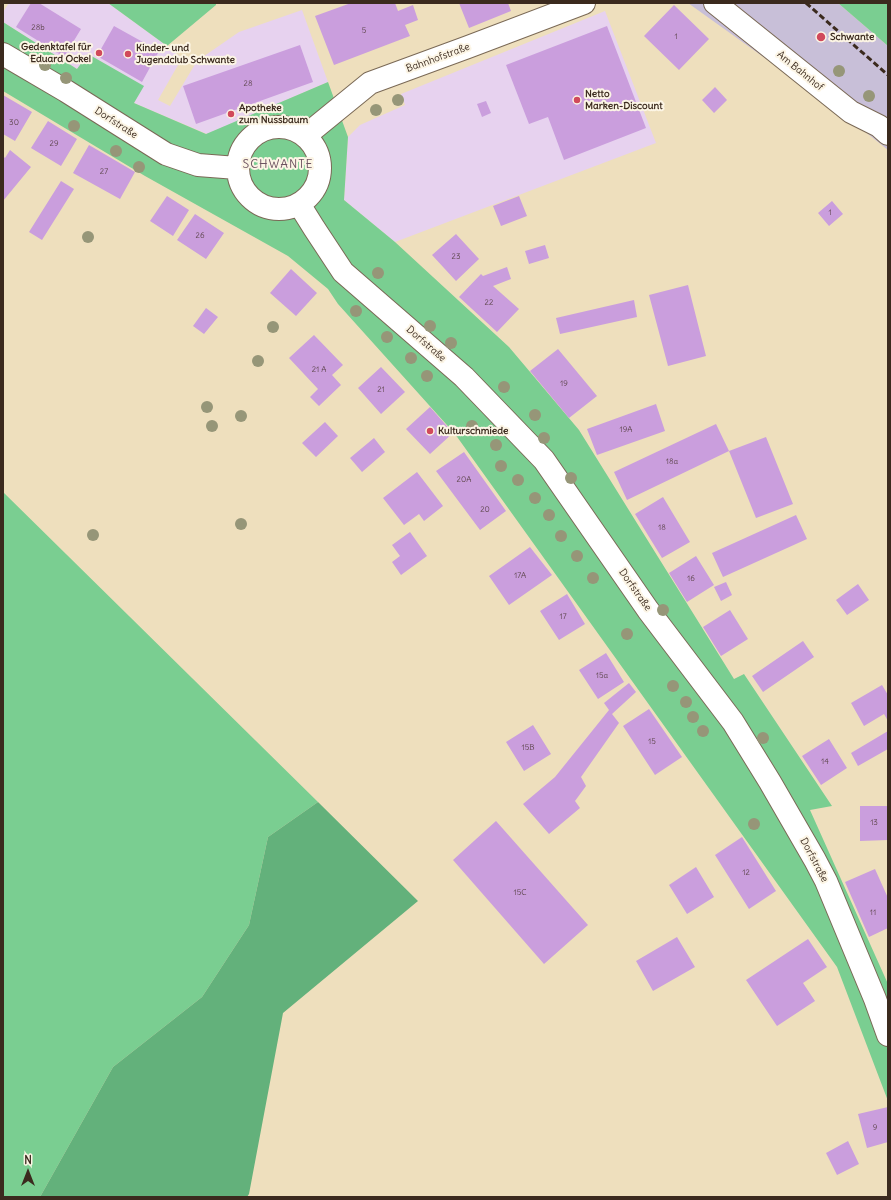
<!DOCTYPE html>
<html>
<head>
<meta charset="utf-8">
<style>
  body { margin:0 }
  #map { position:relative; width:891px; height:1200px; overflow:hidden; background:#eedfbd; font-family:Delius,sans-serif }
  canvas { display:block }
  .frame { position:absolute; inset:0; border:4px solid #3b2a1e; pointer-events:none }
  .north { position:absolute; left:8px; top:1152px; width:40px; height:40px; -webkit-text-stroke:3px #fcf5e5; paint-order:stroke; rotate:0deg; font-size:11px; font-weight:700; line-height:16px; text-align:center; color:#3b2a1e }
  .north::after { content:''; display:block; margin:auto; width:14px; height:18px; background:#3b2a1e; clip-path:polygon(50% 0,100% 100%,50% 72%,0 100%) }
</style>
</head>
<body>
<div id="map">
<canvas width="891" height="1200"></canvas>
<div class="frame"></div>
<div class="north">N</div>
</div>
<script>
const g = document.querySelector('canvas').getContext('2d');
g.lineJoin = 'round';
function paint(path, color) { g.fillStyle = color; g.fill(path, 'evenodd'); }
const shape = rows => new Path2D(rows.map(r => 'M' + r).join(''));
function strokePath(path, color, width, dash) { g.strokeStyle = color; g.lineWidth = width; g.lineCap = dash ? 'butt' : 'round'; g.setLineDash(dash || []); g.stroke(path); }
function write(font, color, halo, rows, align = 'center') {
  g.font = font + ' Delius,sans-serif'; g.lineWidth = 4; g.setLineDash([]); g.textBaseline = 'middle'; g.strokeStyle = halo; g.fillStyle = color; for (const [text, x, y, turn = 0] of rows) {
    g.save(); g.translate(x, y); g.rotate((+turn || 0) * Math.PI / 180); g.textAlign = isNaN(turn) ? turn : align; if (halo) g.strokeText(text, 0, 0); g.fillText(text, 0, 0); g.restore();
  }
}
paint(shape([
  [9,3,108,3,167,46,182,58,158,100,170,106,197,61,239,32,302,10,328,82,207,134,134,103,143,86,88,54,77,69,3,22,3,12],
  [605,11,656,143,395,242,344,200,348,137,360,125,405,105,401,94]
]), '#e7d2ef');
paint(shape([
  [688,3,838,3,888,46,888,150,843,114]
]), '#c8bfd8');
paint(shape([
  [108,3,216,3,216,5,167,46],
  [838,3,888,3,888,46],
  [3,22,77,69,88,54,144,86,134,103,206,134,328,82,348,137,344,200,395,242,509,347,579,430,734,679,744,674,832,806,810,810,888,984,888,1101,837,967,455,434,338,304,328,289,288,256,145,176,3,91],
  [3,492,318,802,268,837,249,925,202,997,113,1067,40,1197,3,1197]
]), '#7ace91');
paint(shape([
  [318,802,418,901,283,1013,249,1194,247,1197,40,1197,113,1067,202,997,249,925,268,837]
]), '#63b17b');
paint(shape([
  [31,3,39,3,81,29,64,57,16,27],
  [351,3,395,3,398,11,413,5,418,20,405,25,410,36,334,65,315,16],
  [459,3,508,3,511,11,469,28],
  [674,5,709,39,679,70,644,36],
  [114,26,159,51,142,82,97,56],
  [607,26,646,128,564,160,548,117,529,124,506,65],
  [300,45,313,82,196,124,183,86],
  [715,87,727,100,714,113,702,100],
  [3,95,32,112,15,141,3,134],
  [486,101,491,113,482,117,477,104],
  [48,121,77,139,61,166,31,148],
  [89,145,135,172,120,199,73,173],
  [10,150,31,167,3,201,3,156,5,158],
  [61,181,74,189,42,240,29,232],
  [167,196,189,210,173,236,150,221],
  [519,196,527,216,501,226,493,206],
  [832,201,843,214,829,226,818,213],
  [195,214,224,233,206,259,177,240],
  [456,234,479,259,456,281,432,255],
  [545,245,549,258,529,264,525,251],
  [507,267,511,279,493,286,519,309,497,332,459,297,481,274,483,276],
  [291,269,317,293,296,316,270,293],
  [688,285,706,356,668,366,649,295],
  [634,300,637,317,560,334,556,318],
  [206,308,218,317,204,334,193,326],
  [314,335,343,365,332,375,341,385,319,406,310,397,318,389,289,358],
  [558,349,597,396,569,418,530,371],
  [381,367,405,392,381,414,358,388],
  [656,404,665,431,597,455,587,429],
  [430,407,453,433,430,454,406,429],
  [325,422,338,436,316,457,302,443],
  [716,424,729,451,627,500,614,472],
  [766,437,793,504,756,518,729,451],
  [374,438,385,452,362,472,350,458],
  [464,452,506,511,480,530,436,471],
  [417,472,443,506,424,521,419,514,404,525,383,498],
  [663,497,690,542,662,558,635,514],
  [796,515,807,539,723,577,712,553],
  [410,532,427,556,401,575,392,562,400,556,392,545],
  [530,547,552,575,509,605,489,576],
  [696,556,714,585,687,602,669,573],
  [726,582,732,595,721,601,714,587],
  [858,584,869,600,847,615,836,600],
  [567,594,585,624,559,640,540,611],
  [730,610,748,639,721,656,703,627],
  [803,641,814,657,763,692,752,676],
  [606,653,624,682,598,699,579,670],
  [629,683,636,692,612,714,619,723,581,777,586,786,575,801,580,808,549,834,523,804,555,777,609,710,604,703],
  [882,685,888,695,888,721,884,714,864,726,851,703],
  [649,709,682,757,655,775,623,726],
  [533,725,551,754,524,771,506,742],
  [888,731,888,749,858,766,851,753],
  [829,739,847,768,821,785,802,756],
  [860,806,888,806,888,840,860,841],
  [496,821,588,925,544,964,453,860],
  [742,837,776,891,749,909,715,855],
  [696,867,714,897,687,914,669,885],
  [875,869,888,898,888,928,869,937,845,882],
  [677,937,695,967,653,991,636,961],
  [808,939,827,967,803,983,815,1001,777,1026,746,980],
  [888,1107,888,1142,867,1148,858,1114],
  [848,1141,859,1164,837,1175,826,1153]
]), '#ca9edd');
const minor = shape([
  [715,3,851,112,879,126,888,134]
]);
const major = shape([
  [3,54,66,91,166,154,198,165,237,168],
  '238 168a41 41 0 1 1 82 0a41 41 0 1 1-82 0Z',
  [305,136,370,83,468,47,584,3],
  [299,204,314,228,343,272,464,377,544,460,648,610,733,722,770,782,815,860,826,881,875,999,888,1035]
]);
strokePath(minor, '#7a6956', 24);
strokePath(major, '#7a6956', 24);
strokePath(minor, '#fff', 22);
strokePath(major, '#fff', 22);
strokePath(shape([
  [806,3,888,75]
]), '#3b2a1e', 3, [6, 3]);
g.fillStyle = '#969678';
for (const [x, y] of [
  [45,65],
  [839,71],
  [66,78],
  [869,96],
  [398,100],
  [376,110],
  [74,126],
  [116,151],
  [139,167],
  [88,237],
  [378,273],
  [356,311],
  [430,326],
  [273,327],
  [387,337],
  [451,343],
  [411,358],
  [258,361],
  [427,376],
  [504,387],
  [207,407],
  [535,415],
  [241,416],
  [212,426],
  [472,426],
  [544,438],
  [496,445],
  [501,466],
  [571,478],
  [518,480],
  [535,498],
  [549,515],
  [241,524],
  [93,535],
  [561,536],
  [577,556],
  [593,578],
  [663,610],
  [627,634],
  [673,686],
  [686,702],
  [693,717],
  [703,731],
  [763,738],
  [754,824]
]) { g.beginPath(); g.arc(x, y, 6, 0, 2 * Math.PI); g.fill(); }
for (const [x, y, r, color] of [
  [821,37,5,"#d1495b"],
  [99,53,4,"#d1495b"],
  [128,54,4,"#d1495b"],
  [577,100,4,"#d1495b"],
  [231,114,4,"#d1495b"],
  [430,431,4,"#d1495b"]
]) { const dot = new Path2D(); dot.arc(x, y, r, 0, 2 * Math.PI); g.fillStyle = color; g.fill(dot); strokePath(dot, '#fcf5e5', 1.5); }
write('8px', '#5f474e', null, [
  ["28b",38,28],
  ["5",364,31],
  ["1",676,37],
  ["28",248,84],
  ["30",14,123],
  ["29",54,144],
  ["27",104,172],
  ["1",830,213],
  ["26",200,236],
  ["23",456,257],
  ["22",489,303],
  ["21 A",319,370],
  ["19",564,384],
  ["21",381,390],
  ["19A",626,430],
  ["18a",672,462],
  ["20A",464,480],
  ["20",485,510],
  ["18",662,528],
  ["17A",520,576],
  ["16",691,579],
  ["17",563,617],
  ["15a",602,676],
  ["15",652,742],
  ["15B",528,748],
  ["14",825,762],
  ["13",874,823],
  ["12",746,873],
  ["15C",520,893],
  ["11",873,913],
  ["9",875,1128]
]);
write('bold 10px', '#3b2a1e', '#fcf5e5', [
  ["Schwante",830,37],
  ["Gedenktafel für",91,47,"right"],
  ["Eduard Ockel",91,59,"right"],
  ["Kinder- und",136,48],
  ["Jugendclub Schwante",136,60],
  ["Netto",585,94],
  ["Marken-Discount",585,106],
  ["Apotheke",239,108],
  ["zum Nussbaum",239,120],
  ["Kulturschmiede",438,431]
], 'left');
write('10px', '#3b2a1e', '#fcf5e5', [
  ["Bahnhofstraße",438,58,-20],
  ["Am Bahnhof",800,71,39],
  ["Dorfstraße",116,123,33],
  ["Dorfstraße",426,344,41],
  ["Dorfstraße",635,590,55],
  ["Dorfstraße",814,860,62]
]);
g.letterSpacing = '1px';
write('12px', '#6d5361', '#fcf5e5', [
  ["SCHWANTE",278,165]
]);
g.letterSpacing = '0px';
</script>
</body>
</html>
